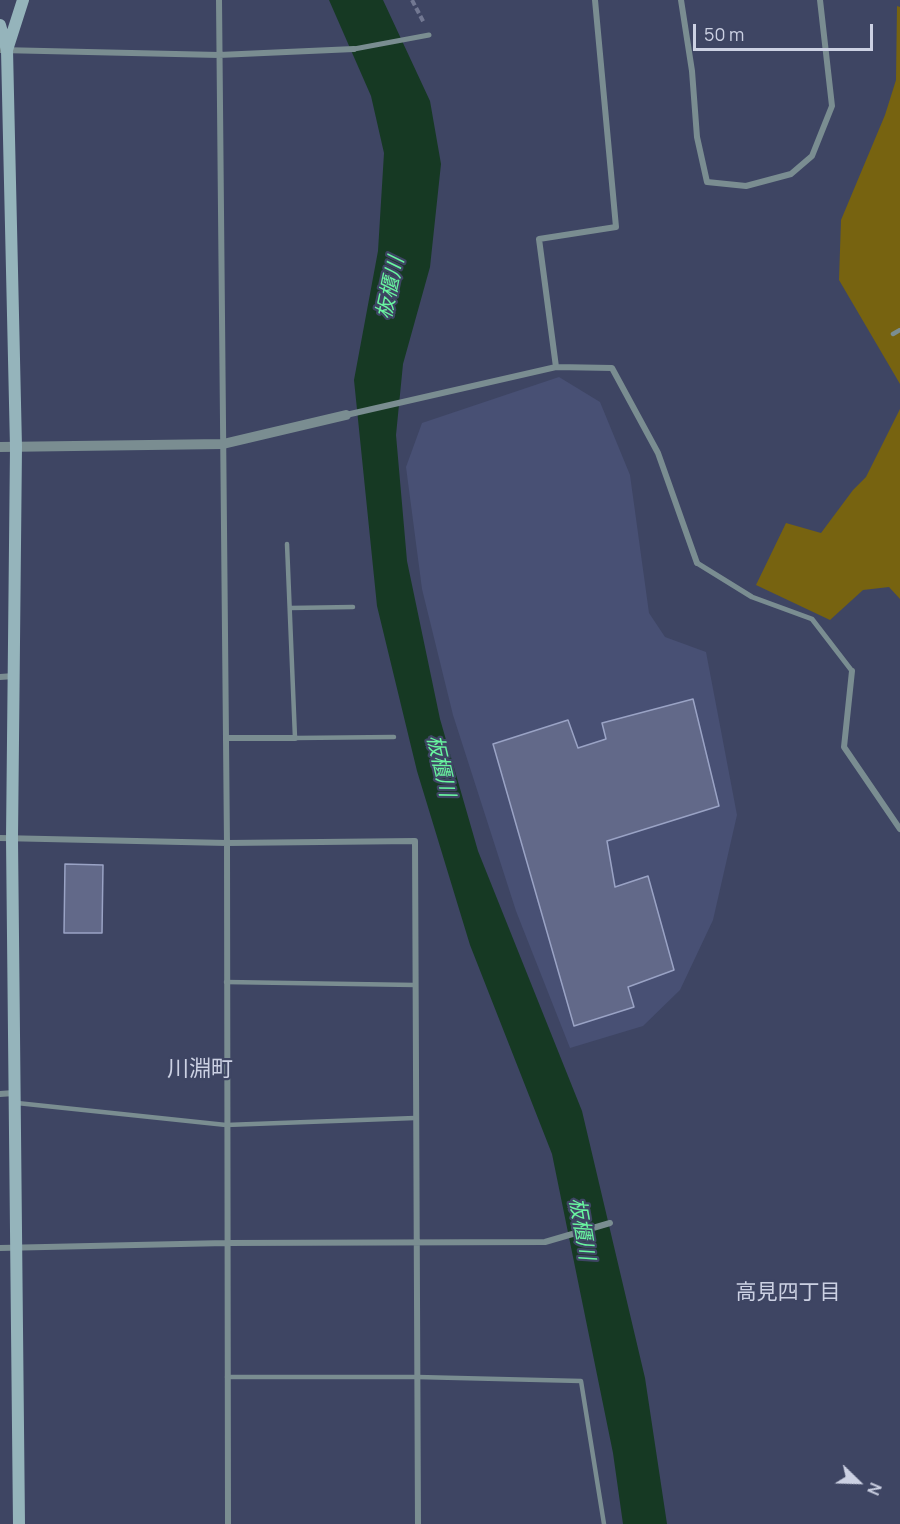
<!DOCTYPE html>
<html>
<head>
<meta charset="utf-8">
<style>
  body { margin:0 }
  #map { position:relative; width:900px; height:1524px; overflow:hidden; background:#3e4563; font-family:Manrope,sans-serif }
  canvas { display:block }
  .north { position:absolute; left:828px; top:1452px; width:60px; height:60px; -webkit-text-stroke:4px #3e4563; paint-order:stroke; rotate:113deg; font-size:16px; font-weight:700; line-height:24px; text-align:center; color:#ccd1e3 }
  .north::after { content:''; display:block; margin:auto; width:21px; height:27px; background:#ccd1e3; clip-path:polygon(50% 0,100% 100%,50% 72%,0 100%) }
  .scale { position:absolute; left:693px; top:24px; width:180px; height:27px; box-sizing:border-box; border:3px solid #ccd1e3; border-top:0; padding-left:8px; font-size:18px; line-height:21px; white-space:nowrap; color:#ccd1e3; -webkit-text-stroke:4px #3e4563; paint-order:stroke }
</style>
</head>
<body>
<div id="map">
<canvas width="900" height="1524"></canvas>
<div class="north">N</div>
<div class="scale">50 m</div>
</div>
<script>
const g = document.querySelector('canvas').getContext('2d');
g.lineJoin = 'round';
function paint(path, color) { g.fillStyle = color; g.fill(path, 'evenodd'); }
const shape = rows => new Path2D(rows.map(r => 'M' + r).join(''));
function strokePath(path, color, width, dash) { g.strokeStyle = color; g.lineWidth = width; g.lineCap = dash ? 'butt' : 'round'; g.setLineDash(dash || []); g.stroke(path); }
function write(font, color, halo, rows, align = 'center') {
  g.font = font + ' Manrope,"Noto Sans JP",sans-serif'; g.lineWidth = 4.5; g.setLineDash([]); g.textBaseline = 'middle'; g.strokeStyle = halo; g.fillStyle = color; for (const [text, x, y, turn = 0] of rows) {
    g.save(); g.translate(x, y); g.rotate((+turn || 0) * Math.PI / 180); g.textAlign = isNaN(turn) ? turn : align; if (halo) g.strokeText(text, 0, 0); g.fillText(text, 0, 0); g.restore();
  }
}
paint(shape([
  [559,377,600,402,630,475,649,613,665,637,706,652,737,815,713,920,680,990,643,1026,570,1048,516,911,453,715,422,589,406,467,422,423]
]), '#485074');
paint(shape([
  [897,6,900,7,900,384,839,280,841,220,885,115,896,80],
  [900,409,900,599,889,587,863,590,830,620,756,585,786,523,821,533,853,490,866,477]
]), '#776310');
paint(shape([
  [329,0,383,0,430,101,441,164,430,267,403,364,396,435,407,561,440,719,478,851,582,1111,645,1378,667,1524,623,1524,613,1453,552,1154,470,945,417,771,377,606,354,380,378,251,384,153,371,96]
]), '#163923');
const building = shape([
  [693,699,719,806,607,841,615,887,648,876,674,970,628,987,634,1007,574,1026,493,744,568,720,578,748,606,739,602,723,693,699],
  [65,864,103,865,102,933,64,933,65,864]
]);
paint(building, '#626989');
strokePath(building, '#9aa3c5', 1.5);
strokePath(shape([
  [412,0,424,23]
]), '#727892', 4, [6, 3]);
strokePath(shape([
  [893,334,900,330],
  [287,544,295,738,394,737],
  [290,608,353,607],
  [226,982,415,985],
  [17,1103,226,1125,415,1118],
  [227,1377,417,1377,581,1381,604,1524]
]), '#7a8d91', 4.5);
strokePath(shape([
  [354,49,429,35],
  [697,563,752,597,812,619,852,671]
]), '#7a8d91', 5);
strokePath(shape([
  [219,0,227,843,228,1524],
  [681,0,692,71,697,137,707,182,746,186,791,174,812,156,832,106,820,0],
  [0,50,219,55,354,49],
  [556,367,612,368,658,453,697,563],
  [346,415,556,367,539,239,616,227,595,0],
  [852,671,844,747,900,829],
  [0,677,14,676],
  [226,738,295,738],
  [0,838,227,843,415,841,418,1524],
  [0,1094,14,1093],
  [0,1248,226,1243,545,1242,610,1223]
]), '#7a8d91', 6);
strokePath(shape([
  [0,447,223,444,346,415]
]), '#7a8d91', 10);
strokePath(shape([
  [0,25,7,50,16,447,12,838,19,1524],
  [7,50,23,0]
]), '#95b4bb', 12);
write('italic 21px', '#69f5a0', '#3e4563', [
  ["板櫃川",391,288,-78],
  ["板櫃川",440,766,77],
  ["板櫃川",581,1229,80]
]);
write('21px', '#ccd1e3', '#3e4563', [
  ["高見四丁目",788,1293]
]);
write('22px', '#ccd1e3', '#3e4563', [
  ["川淵町",200,1070]
]);
</script>
</body>
</html>
